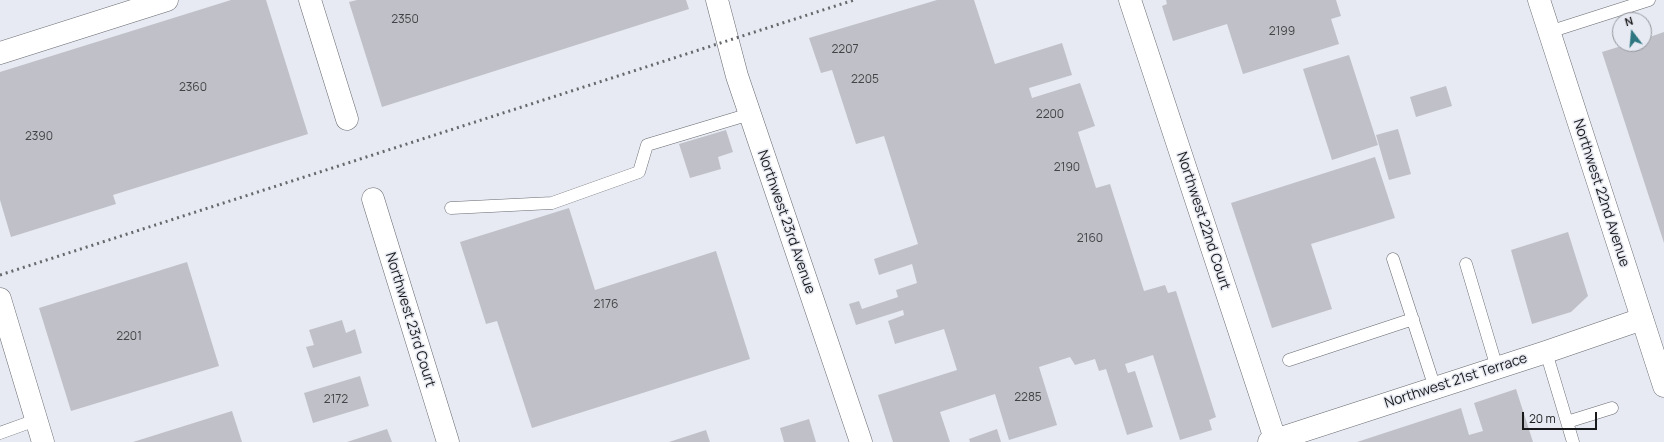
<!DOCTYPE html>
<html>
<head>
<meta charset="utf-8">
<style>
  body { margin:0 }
  #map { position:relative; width:1664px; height:442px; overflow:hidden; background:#e7eaf2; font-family:Manrope,sans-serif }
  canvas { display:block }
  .north { position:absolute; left:1612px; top:12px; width:40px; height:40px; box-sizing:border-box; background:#e7eaf2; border:1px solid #94969c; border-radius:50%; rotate:344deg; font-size:11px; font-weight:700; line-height:16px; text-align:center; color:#18191b }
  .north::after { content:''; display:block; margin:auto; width:14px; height:18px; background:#2e7680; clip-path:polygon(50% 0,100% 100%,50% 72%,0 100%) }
  .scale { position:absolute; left:1522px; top:412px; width:75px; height:18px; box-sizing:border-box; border:2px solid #18191b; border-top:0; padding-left:5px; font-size:12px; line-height:14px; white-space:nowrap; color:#18191b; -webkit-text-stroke:3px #e7eaf2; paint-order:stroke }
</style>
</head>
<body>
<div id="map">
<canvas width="1664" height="442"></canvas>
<div class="north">N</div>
<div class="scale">20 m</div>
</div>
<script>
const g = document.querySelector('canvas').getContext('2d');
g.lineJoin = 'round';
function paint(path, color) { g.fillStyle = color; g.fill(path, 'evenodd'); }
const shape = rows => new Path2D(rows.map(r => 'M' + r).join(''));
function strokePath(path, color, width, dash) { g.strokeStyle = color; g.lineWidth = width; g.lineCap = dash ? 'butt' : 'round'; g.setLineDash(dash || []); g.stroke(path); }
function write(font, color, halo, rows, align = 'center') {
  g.font = font + ' Manrope,sans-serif'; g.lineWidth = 3; g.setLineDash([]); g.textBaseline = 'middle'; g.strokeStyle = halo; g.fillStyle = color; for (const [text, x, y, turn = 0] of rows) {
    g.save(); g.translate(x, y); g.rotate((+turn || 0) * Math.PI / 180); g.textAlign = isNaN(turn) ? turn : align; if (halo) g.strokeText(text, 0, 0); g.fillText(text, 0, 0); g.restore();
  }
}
paint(shape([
  [231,0,266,0,308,134,113,195,116,204,11,237,0,200,0,72],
  [357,0,686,0,689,9,382,107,349,2],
  [937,0,974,0,995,64,1062,43,1072,75,1029,88,1032,98,1080,83,1095,126,1078,132,1096,188,1110,184,1144,291,1165,285,1168,293,1176,291,1216,417,1209,420,1212,430,1180,440,1153,355,1125,364,1128,373,1135,371,1153,427,1127,435,1106,369,1099,371,1095,359,1075,365,1070,357,1039,367,1057,425,1009,440,995,394,940,412,950,442,893,442,878,395,957,370,944,329,895,344,888,321,904,315,903,310,856,325,849,304,859,301,862,309,898,297,896,290,917,283,912,264,879,275,874,259,918,244,884,136,856,144,832,70,821,73,809,38],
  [1166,0,1336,0,1341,16,1331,19,1339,44,1243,74,1227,24,1173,41,1162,6,1167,4],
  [1664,32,1664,243,1602,52,1628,44,1644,44,1644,39],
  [1349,55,1378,145,1332,160,1303,69],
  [1446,86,1452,106,1416,117,1410,97],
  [1398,129,1411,174,1389,180,1376,135],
  [726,130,733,152,718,157,721,169,690,178,679,144],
  [1375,157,1395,218,1311,244,1332,309,1272,328,1231,203],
  [569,208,595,290,716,251,750,359,532,428,497,321,486,324,460,242],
  [1568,232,1588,296,1571,312,1532,324,1511,250],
  [187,262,219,366,71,411,39,308],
  [342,320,346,333,355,329,362,353,313,368,306,347,314,345,309,330],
  [360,376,369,406,313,423,304,393],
  [1516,389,1533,442,1357,442,1461,408,1469,435,1483,431,1474,403],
  [232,411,242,442,133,442],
  [809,419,816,442,784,442,780,428],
  [387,429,392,442,347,442],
  [997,429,1001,442,970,442,969,439],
  [706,430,710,442,669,442]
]), '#c0c0c8');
const lane = shape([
  [1549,32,1649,0],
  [451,208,552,203,639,172,647,145,750,114],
  [1393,259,1435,388],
  [1466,264,1497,368],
  [1546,352,1573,442],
  [1289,360,1413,319],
  [1567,422,1612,408],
  [0,433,36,420]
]);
const street = shape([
  [310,0,347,119],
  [717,0,737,76,861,442],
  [1130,0,1276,442],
  [0,53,167,0],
  [373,199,448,442],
  [0,299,43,442],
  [1269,442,1546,352,1642,319]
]);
const secondary = shape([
  [1539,0,1664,386]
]);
strokePath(lane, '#66696f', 13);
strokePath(street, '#66696f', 23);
strokePath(secondary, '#66696f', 23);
strokePath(lane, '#fff', 12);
strokePath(street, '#fff', 22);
strokePath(secondary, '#fff', 22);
strokePath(shape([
  [0,275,854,0]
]), '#66686c', 3, [2, 4]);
write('12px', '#424346', null, [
  ["2350",405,20],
  ["2199",1282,32],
  ["2207",845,50],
  ["2205",865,80],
  ["2360",193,88],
  ["2200",1050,115],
  ["2390",39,137],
  ["2190",1067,168],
  ["2160",1090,239],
  ["2176",606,305],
  ["2201",129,337],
  ["2285",1028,398],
  ["2172",336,400]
]);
write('14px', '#18191b', '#e7eaf2', [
  ["Northwest 22nd Avenue",1601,193,72],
  ["Northwest 22nd Court",1203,221,72],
  ["Northwest 23rd Avenue",786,222,71],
  ["Northwest 23rd Court",410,320,73],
  ["Northwest 21st Terrace",1456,381,-18]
]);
</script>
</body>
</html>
